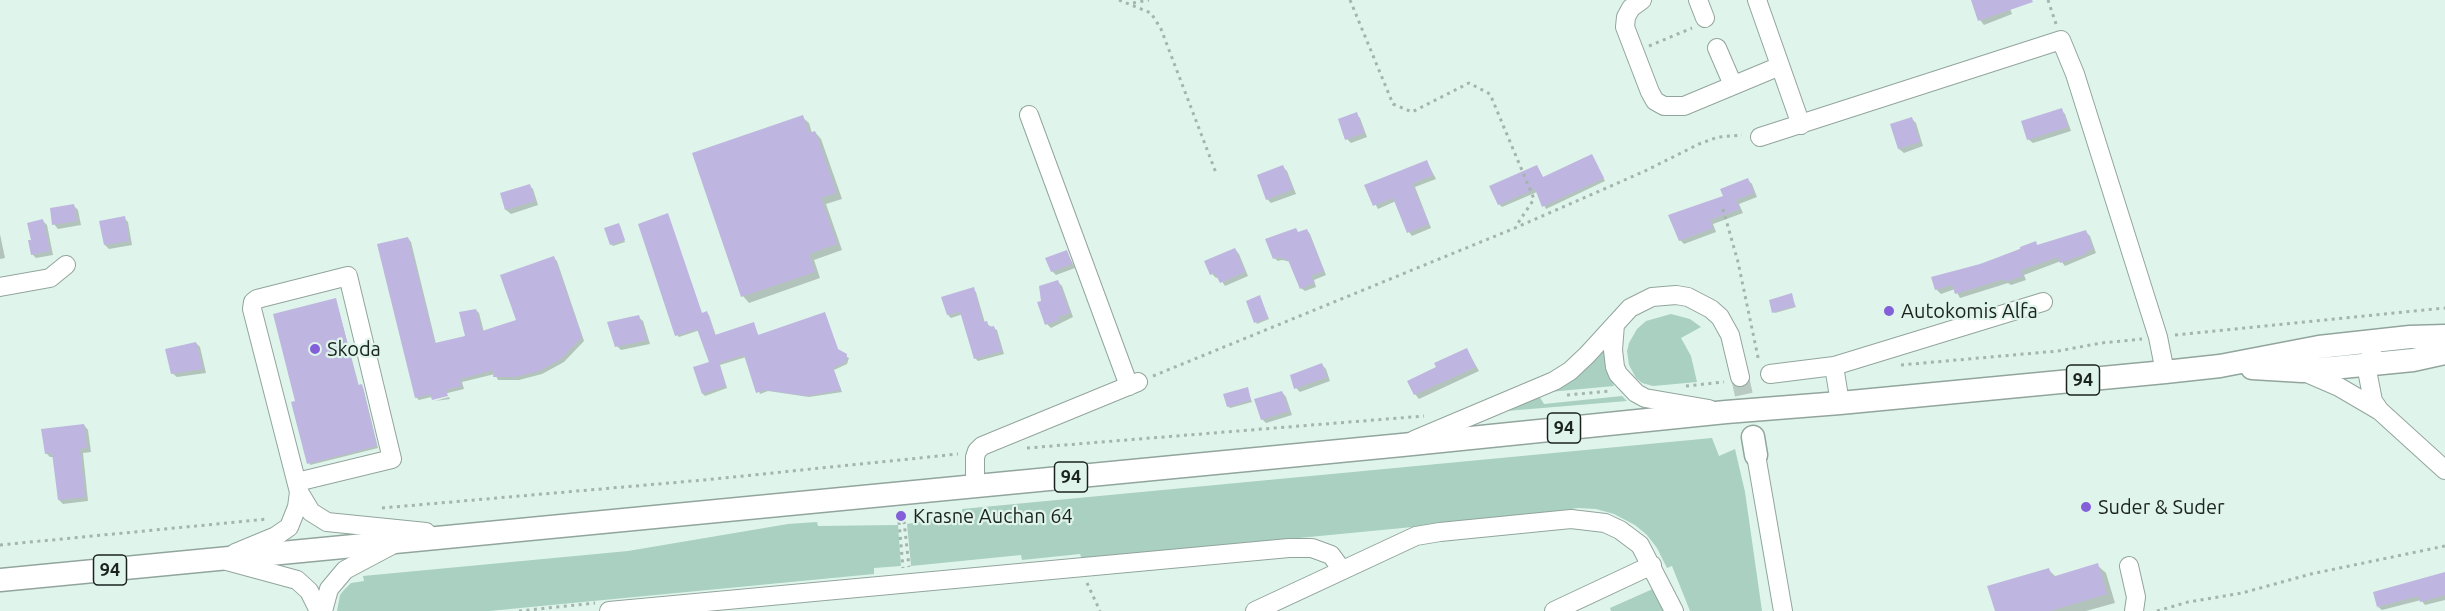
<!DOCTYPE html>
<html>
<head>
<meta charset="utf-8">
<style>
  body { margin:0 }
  canvas { display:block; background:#dff4eb }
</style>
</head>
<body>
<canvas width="2445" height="611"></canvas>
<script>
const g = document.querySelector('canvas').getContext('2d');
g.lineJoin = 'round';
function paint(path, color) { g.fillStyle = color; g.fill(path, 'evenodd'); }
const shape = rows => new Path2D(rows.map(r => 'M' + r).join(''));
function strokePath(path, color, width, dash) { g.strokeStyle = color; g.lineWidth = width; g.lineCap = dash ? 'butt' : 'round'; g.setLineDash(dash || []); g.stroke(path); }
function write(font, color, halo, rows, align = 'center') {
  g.font = font + ' Ubuntu,sans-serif'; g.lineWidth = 4.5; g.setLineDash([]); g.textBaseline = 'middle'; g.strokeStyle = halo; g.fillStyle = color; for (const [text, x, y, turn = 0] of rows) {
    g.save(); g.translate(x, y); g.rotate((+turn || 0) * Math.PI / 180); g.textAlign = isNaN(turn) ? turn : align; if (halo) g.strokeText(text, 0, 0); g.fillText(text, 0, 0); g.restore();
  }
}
paint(shape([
  [1671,314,1690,319,1701,327,1681,338,1691,356,1697,382,1653,386,1642,383,1636,378,1629,365,1627,351,1629,343,1637,329,1646,321],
  [1605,344,1605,365,1614,386,1549,392,1582,372],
  [1539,396,1544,404,1622,396,1627,401,1506,411,1506,409],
  [1712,438,1719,456,1735,449,1745,492,1762,611,1690,611,1672,566,1667,568,1657,548,1647,535,1635,525,1614,514,1596,509,1578,508,1516,517,1082,559,1080,554,1022,560,1021,555,911,566,907,524,962,514,962,509],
  [817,522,818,526,898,525,901,566,874,568,874,574,489,611,337,611,340,595,344,590,351,583,364,581,363,576,628,551,788,524],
  [1655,588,1666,611,1611,611,1610,608]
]), '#a9d0c0');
paint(shape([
  [1972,0,2007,0,2012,14,1984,25,1980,20],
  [2061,110,2065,114,2071,131,2033,143,2028,139],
  [1356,114,1360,118,1367,137,1351,143,1347,139],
  [802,117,809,123,812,133,815,132,821,139,841,196,842,199,826,204,842,250,814,260,820,278,749,303,743,296],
  [1912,119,1916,123,1923,146,1904,153,1899,149,1892,125],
  [1592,156,1605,181,1546,209,1537,192,1502,207,1499,204,1537,167,1544,179],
  [1427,162,1436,179,1415,187,1431,228,1412,236,1409,232,1396,201,1378,209,1366,186],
  [1283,167,1287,171,1296,194,1271,203,1267,199],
  [1748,180,1752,184,1757,197,1739,204,1743,213,1713,224,1716,232,1684,244,1680,240,1725,197],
  [529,185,533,189,538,205,511,214,506,210,502,194],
  [74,206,78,210,81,225,58,229,54,224],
  [668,215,702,314,707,313,709,315,716,336,753,324,759,336,825,314,839,352,849,358,847,364,834,370,842,392,809,397,768,391,760,394,746,357,720,365,727,388,705,396,703,394,711,363,700,330,679,337,677,335],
  [124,218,128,222,132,245,109,249,105,245],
  [43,221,47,225,53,255,36,258,32,254,33,241],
  [620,226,625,242,613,246,611,244],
  [1307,230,1310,234,1326,275,1314,280,1316,287,1305,291,1301,288,1291,262,1282,260,1278,261,1274,258,1299,233],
  [2086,232,2090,236,2096,253,2065,266,2061,261,2024,275,2026,280,2011,285,2008,283,1960,298,1955,289,1941,294,1936,289,1980,265,2035,243,2039,246],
  [0,234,5,258,0,259],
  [408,238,411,242,436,344,467,337,476,310,479,313,484,332,518,321,554,258,557,261,584,341,564,362,542,374,519,380,498,380,495,374,462,382,464,389,419,400,416,397],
  [1235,249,1239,254,1248,276,1225,286,1219,277,1216,278,1212,274],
  [1067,252,1075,268,1056,275,1052,271],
  [1058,282,1062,286,1073,317,1051,328,1047,324,1043,302],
  [973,289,976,292,985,323,997,330,1004,354,978,361,975,358,963,314,951,318,948,315],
  [1791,295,1796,307,1775,313,1774,312],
  [1261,299,1269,319,1257,324,1256,322],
  [336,300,359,386,363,387,378,448,310,465,297,402],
  [638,317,643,321,650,344,621,350,617,346],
  [196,343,200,347,206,373,177,377,172,373],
  [1467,350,1479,371,1419,399,1415,394,1438,368],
  [1322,365,1326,369,1330,381,1300,392,1296,388],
  [1247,389,1252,402,1230,408,1228,406],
  [1282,392,1286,397,1292,415,1266,423,1262,419],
  [449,397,450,399,435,401],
  [84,425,88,430,91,452,83,453,88,501,63,504,59,500,54,457,50,457,46,453],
  [2097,565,2106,573,2115,603,2086,611,1996,611,2049,570,2056,577],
  [2445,574,2445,600,2425,605,2421,600,2382,610,2378,607]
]), '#0003');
paint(shape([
  [1971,0,2032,0,2033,2,1978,21],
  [2062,108,2068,127,2027,140,2021,121],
  [1357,112,1364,133,1345,140,1338,119],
  [803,115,809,133,815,131,835,188,836,193,821,198,837,244,809,254,815,272,741,297,692,153],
  [1912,117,1920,142,1898,149,1890,124],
  [1592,154,1604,178,1542,207,1535,189,1498,205,1489,186,1537,165,1543,177],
  [1427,160,1433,175,1412,184,1429,224,1407,233,1393,198,1373,206,1364,185],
  [1283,165,1293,189,1266,200,1257,175],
  [1748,178,1754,193,1736,200,1740,209,1710,220,1713,228,1679,241,1668,215,1723,196,1720,189],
  [530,184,535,201,505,210,500,193],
  [74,204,77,221,52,225,50,208],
  [668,213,702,313,707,311,715,335,754,322,758,335,825,312,838,349,847,354,846,362,833,368,841,390,806,396,765,390,756,393,744,355,719,363,726,386,702,394,693,367,709,362,697,329,675,336,638,224],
  [125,216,129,241,104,245,99,221],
  [43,219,50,251,31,255,28,240,31,240,27,223],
  [619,223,625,240,610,245,604,228],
  [1296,228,1298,232,1307,229,1324,271,1311,276,1314,283,1300,289,1288,260,1278,257,1273,259,1265,239],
  [2086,230,2093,249,2085,252,2086,254,2060,263,2058,257,2021,270,2023,276,2005,282,2004,279,1955,294,1952,285,1935,290,1931,277,1980,264,2020,249,2020,247,2036,241,2037,245],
  [408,237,435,343,465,336,459,312,476,309,482,331,516,320,500,275,554,256,582,337,561,359,539,371,515,377,493,377,494,370,460,379,461,386,446,390,448,396,432,400,430,394,415,398,377,244],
  [1235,248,1245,272,1220,283,1215,273,1210,275,1204,261],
  [1067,250,1072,264,1051,272,1045,258],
  [1058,280,1070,313,1058,317,1059,320,1045,325,1037,302,1041,301,1039,286],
  [974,287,983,322,987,321,989,327,994,326,1002,351,974,359,960,312,947,315,941,297],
  [1792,293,1795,306,1772,313,1769,300],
  [1260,295,1268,318,1254,323,1246,301],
  [336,298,358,385,362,384,377,446,307,464,291,402,295,401,273,314],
  [639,315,647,340,615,347,607,322],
  [196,342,203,369,171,374,165,349],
  [1467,348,1476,367,1414,395,1407,381,1436,367,1434,363],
  [1322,363,1327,377,1294,389,1290,375],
  [1248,387,1251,400,1227,407,1223,394],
  [1282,391,1289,411,1261,420,1254,399],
  [84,424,87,448,80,449,85,497,58,500,52,453,45,454,41,429],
  [2098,563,2107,594,2050,611,1995,611,1987,586,2049,568,2052,577],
  [2445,572,2445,595,2420,602,2418,596,2377,607,2373,592]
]), '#beb6e0');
strokePath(shape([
  [1740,377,1753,437]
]), '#b8cac2', 18, [18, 9]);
const minor = shape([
  [1642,0,1631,8,1626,17,1625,27,1650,92,1655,101,1664,106,1684,106,1780,66],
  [1698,0,1705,18],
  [1757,0,1801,125],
  [1717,48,1733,85],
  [1029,115,1129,386],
  [1760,137,2061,40,2075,74,2158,337,2165,372],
  [0,287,50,278,66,265],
  [1615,324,1613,350,1615,367,1618,374,1636,393,1645,398,1709,409],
  [2372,353,2366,365,2373,401,2380,411,2445,470],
  [1834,366,1840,403],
  [2302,371,2339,387,2380,411],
  [1770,374,1834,366,2043,302],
  [1414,440,1554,381,1570,371,1587,355,1630,308,1652,297,1676,295,1688,297,1711,309,1720,317,1730,335,1740,377],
  [1756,455,1783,611],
  [297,482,392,459,348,276,257,299,253,302,252,309,299,492,311,512,327,522,426,532],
  [975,486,975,457,977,451,982,446,1138,382],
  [235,553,276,536,289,527,297,507,299,492],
  [227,561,297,580,309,591,319,611],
  [2129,566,2136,597,2134,611],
  [323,611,329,589,345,570,394,544],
  [609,611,1289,548,1312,548,1331,555,1342,570],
  [1255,611,1416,536,1440,532,1571,519,1605,523,1620,530,1640,545,1674,611],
  [1554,611,1652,565]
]);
const major = shape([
  [2252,368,2302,371,2413,360,2445,353],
  [1753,437,1756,455],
  [0,580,1402,445,1726,412,1840,403,2165,372,2220,366,2319,347,2410,337,2445,336]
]);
strokePath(minor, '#92a59d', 20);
strokePath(major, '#92a59d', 25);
strokePath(shape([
  [1119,0,1151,13,1161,29,1216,173],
  [1350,0,1393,104,1412,112,1469,83,1490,94,1534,199,1516,226],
  [2048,0,2056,24],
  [1133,3,1149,0],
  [1649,46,1692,28],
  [1723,209,1738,262,1759,362],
  [2175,335,2445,308],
  [1901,365,2058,351,2101,343,2142,339],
  [1153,376,1515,228,1645,171,1699,144,1718,137,1742,135],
  [1686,386,1724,382],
  [1567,395,1611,391],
  [1027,448,1424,416],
  [382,508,704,480,958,454],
  [904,521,909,567],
  [899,522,903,568],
  [0,545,268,519],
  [1087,583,1100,611],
  [519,611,595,603],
  [2157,611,2188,602,2242,593,2311,574,2445,546]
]), '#a4b5ae', 3, [3, 4.5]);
strokePath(minor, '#fff', 18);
strokePath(major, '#fff', 22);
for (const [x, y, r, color] of [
  [1889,311,6,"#835fd9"],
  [315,349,6,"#835fd9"],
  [2086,507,6,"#835fd9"],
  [901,516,6,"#835fd9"]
]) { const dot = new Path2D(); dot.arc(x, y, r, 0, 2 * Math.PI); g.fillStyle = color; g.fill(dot); strokePath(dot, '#dff4eb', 2); }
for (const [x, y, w] of [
  [2083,380,33],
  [1564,428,33],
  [1071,477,33],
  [110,570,33]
]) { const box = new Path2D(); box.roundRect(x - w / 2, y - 15, w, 30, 4.5); g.fillStyle = '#dff4eb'; g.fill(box); strokePath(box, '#1b2320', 1.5); }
write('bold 18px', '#1b2320', null, [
  ["94",2083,380],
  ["94",1564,428],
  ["94",1071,477],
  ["94",110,570]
]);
write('20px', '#1b2320', '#dff4eb', [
  ["Autokomis Alfa",1901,311],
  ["Skoda",327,349],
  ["Suder & Suder",2098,507],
  ["Krasne Auchan 64",913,516]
], 'left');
</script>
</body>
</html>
